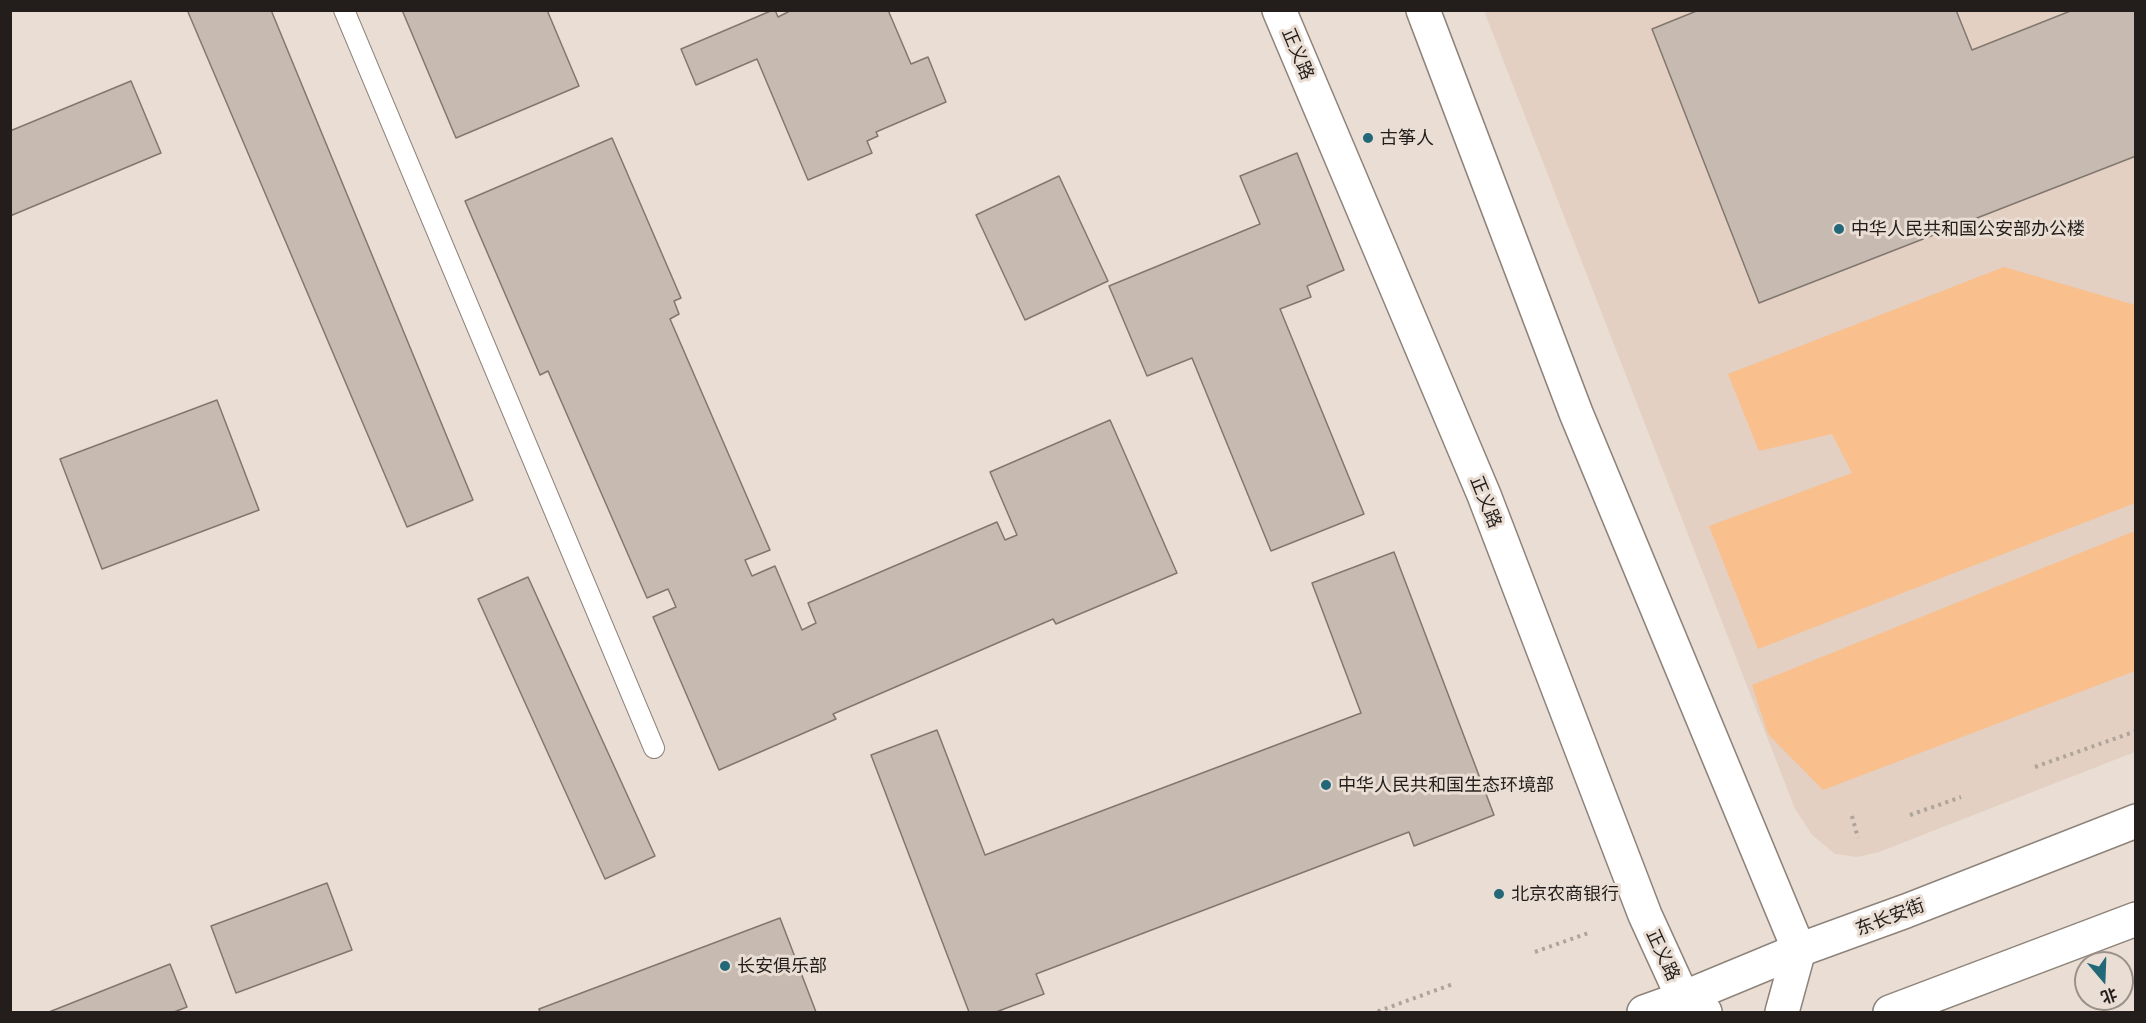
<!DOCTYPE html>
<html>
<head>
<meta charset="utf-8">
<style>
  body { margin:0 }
  #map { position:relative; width:2146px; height:1023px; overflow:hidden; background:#eaded4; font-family:"Exo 2","Noto Sans SC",sans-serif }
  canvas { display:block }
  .frame { position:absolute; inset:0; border:12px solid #231e1b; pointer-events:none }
  .north { position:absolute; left:2074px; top:951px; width:60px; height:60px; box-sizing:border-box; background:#eaded4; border:2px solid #9a918a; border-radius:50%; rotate:161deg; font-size:16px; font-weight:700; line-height:24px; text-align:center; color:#231e1b }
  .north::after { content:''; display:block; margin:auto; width:21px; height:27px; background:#226878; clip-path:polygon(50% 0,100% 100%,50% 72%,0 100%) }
</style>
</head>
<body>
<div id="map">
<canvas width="2146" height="1023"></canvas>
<div class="frame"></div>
<div class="north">北</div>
</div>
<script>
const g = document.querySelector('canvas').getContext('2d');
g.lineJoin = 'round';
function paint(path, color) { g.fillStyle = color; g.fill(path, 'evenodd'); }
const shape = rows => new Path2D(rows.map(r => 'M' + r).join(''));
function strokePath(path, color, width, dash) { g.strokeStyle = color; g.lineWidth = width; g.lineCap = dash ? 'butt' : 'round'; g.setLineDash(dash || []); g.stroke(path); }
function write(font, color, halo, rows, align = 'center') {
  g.font = font + ' "Exo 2","Noto Sans SC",sans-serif'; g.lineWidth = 6; g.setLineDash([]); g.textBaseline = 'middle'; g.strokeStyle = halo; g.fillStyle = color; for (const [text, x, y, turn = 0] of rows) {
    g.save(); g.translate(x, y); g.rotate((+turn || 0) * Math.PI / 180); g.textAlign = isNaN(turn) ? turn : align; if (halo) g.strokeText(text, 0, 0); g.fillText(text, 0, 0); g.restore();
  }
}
paint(shape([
  [1484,11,2135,11,2135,752,1879,852,1857,857,1835,854,1812,835,1795,809]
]), '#e3d0c2');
paint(shape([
  [2004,267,2135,305,2135,503,1758,649,1709,526,1852,473,1832,434,1759,451,1728,374],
  [2135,531,2135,671,1823,790,1768,734,1752,685]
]), '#f9bf8c');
const building = shape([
  [191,10,271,10,473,500,407,527,188,12,191,10],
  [402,10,547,10,579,86,456,138,402,10],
  [773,10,775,10,778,17,792,10,888,10,911,64,928,57,946,102,876,132,878,136,867,141,872,153,808,180,757,59,696,85,681,49,773,10],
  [1699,10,1956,10,1972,50,2073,10,2136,10,2136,156,1759,303,1652,29,1699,10],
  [131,81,161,153,10,216,10,131,131,81],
  [612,138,681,298,674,301,679,314,670,319,770,550,745,560,752,576,775,566,802,630,816,623,808,603,997,522,1005,540,1017,535,990,472,1110,420,1177,573,1056,624,1053,619,833,714,836,719,719,770,653,617,676,607,668,589,647,598,548,371,540,375,465,201,612,138],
  [1297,153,1344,270,1307,286,1311,297,1280,309,1364,514,1271,551,1192,358,1147,376,1109,286,1260,224,1240,176,1297,153],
  [1059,176,1108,281,1025,320,976,215,1059,176],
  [217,400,259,510,102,569,60,459,217,400],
  [1394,552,1494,815,1414,846,1409,832,1036,974,1044,994,996,1012,969,1012,871,755,937,730,985,855,1361,713,1312,583,1394,552],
  [528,577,655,856,605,879,478,599,528,577],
  [327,883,352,950,236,993,211,926,327,883],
  [780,918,816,1012,540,1012,539,1009,780,918],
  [170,964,187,1007,174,1012,49,1012,170,964]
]);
paint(building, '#c6bab1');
strokePath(building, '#82776e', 1.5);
const service = shape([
  [344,10,654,748]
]);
const tertiary = shape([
  [1279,10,1484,495,1645,915,1683,998,1705,1012],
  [1423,10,1576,413,1799,950,1782,1012]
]);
const primary = shape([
  [1683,998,1799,950]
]);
const trunk = shape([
  [1799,950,1906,911,2136,821],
  [1644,1012,1683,998],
  [1890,1012,2136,919]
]);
strokePath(service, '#8e837a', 22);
strokePath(tertiary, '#8e837a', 36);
strokePath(primary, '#8e837a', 36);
strokePath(trunk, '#8e837a', 36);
strokePath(shape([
  [2035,767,2136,731],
  [1910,815,1961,797],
  [1852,816,1858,838],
  [1535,952,1588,933],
  [1380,1012,1379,1011,1453,984]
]), '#aea49c', 4, [3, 4.5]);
strokePath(service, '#fff', 20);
strokePath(tertiary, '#fff', 33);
strokePath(primary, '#fff', 33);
strokePath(trunk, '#fff', 33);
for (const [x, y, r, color] of [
  [1368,138,6,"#226878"],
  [1839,229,6,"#226878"],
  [1326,785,6,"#226878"],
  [1499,894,6,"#226878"],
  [725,966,6,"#226878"]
]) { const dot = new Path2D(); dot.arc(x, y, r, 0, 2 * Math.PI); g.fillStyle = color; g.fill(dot); strokePath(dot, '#eaded4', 2); }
write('18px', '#231e1b', '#eaded4', [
  ["正义路",1298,54,67],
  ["正义路",1486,502,68],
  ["东长安街",1890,917,-21],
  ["正义路",1663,955,65]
]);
write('18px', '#231e1b', '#eaded4', [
  ["古筝人",1380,138],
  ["中华人民共和国公安部办公楼",1851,229],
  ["中华人民共和国生态环境部",1338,785],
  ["北京农商银行",1511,894],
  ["长安俱乐部",737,966]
], 'left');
</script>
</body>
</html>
